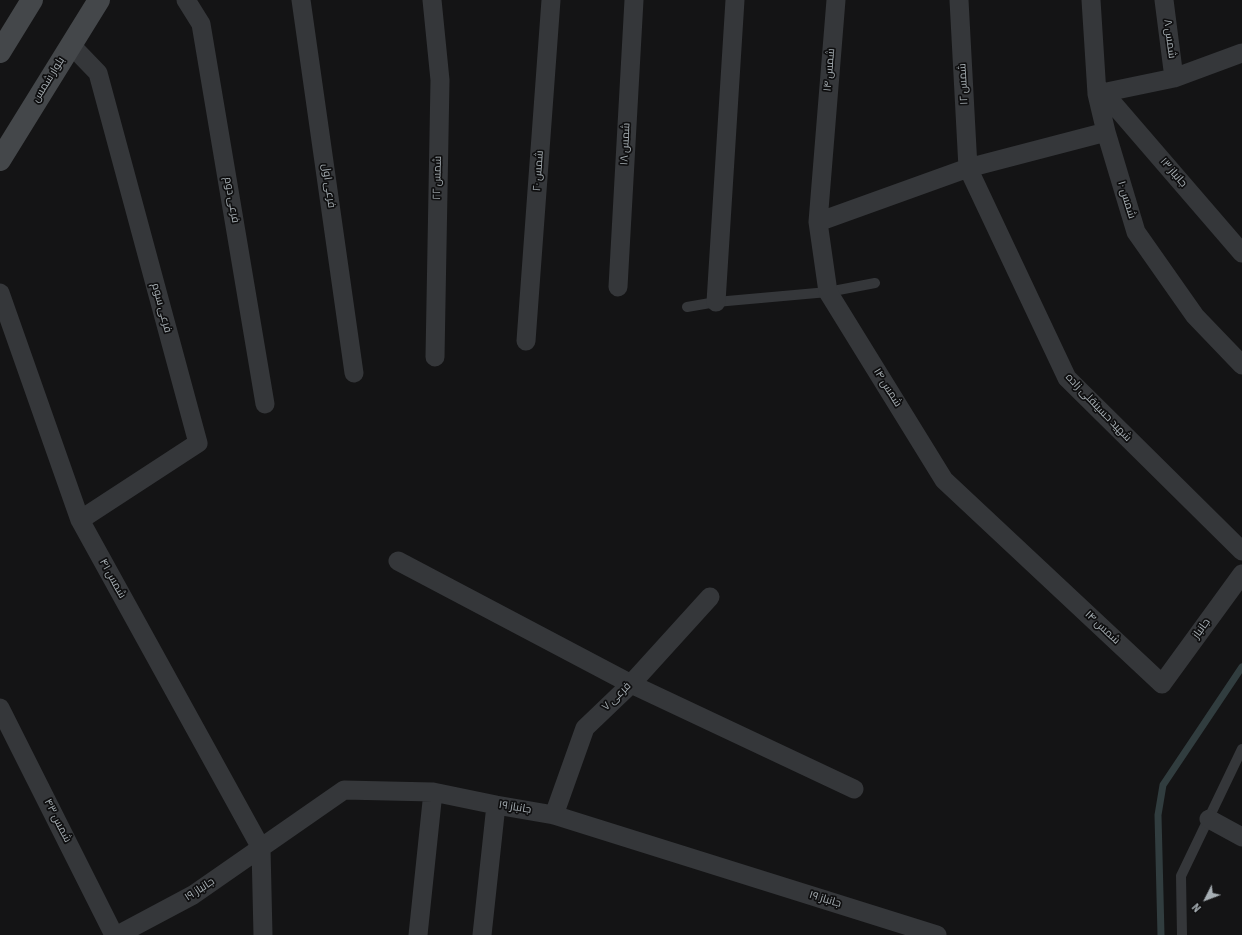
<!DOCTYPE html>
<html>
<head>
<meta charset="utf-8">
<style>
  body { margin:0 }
  #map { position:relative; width:1242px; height:935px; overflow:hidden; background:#141415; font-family:"Source Sans 3",sans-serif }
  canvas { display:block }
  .north { position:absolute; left:1186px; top:879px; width:40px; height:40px; -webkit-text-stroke:3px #0f0f10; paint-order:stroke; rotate:228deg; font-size:11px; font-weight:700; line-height:16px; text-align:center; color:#a7afb4 }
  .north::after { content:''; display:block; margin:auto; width:14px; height:18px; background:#a7afb4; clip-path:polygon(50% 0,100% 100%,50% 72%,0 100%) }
</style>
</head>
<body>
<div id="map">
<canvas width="1242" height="935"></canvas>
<div class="north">N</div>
</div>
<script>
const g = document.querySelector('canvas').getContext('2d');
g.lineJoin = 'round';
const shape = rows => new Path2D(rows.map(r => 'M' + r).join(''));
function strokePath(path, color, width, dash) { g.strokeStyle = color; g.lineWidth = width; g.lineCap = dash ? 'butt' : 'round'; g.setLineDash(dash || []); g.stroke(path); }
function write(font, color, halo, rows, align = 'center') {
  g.font = font + ' "Source Sans 3",Cairo,sans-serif'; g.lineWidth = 3.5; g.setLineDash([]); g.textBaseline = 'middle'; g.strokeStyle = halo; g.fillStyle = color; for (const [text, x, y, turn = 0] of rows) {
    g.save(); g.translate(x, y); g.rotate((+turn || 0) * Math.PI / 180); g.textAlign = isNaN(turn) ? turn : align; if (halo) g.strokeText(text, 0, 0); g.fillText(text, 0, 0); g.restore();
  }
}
strokePath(shape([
  [1161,935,1158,815,1163,785,1242,667]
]), '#313d3f', 7);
strokePath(shape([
  [687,307,716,302,828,292,875,283],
  [1182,935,1181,876,1242,749]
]), '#35373a', 10);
strokePath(shape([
  [186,0,201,24,265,404],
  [301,0,354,373],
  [432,0,440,80,435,357],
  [836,0,818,222,828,292,944,480,1162,684,1242,574],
  [959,0,968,168,1067,378,1242,551],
  [1091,0,1097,94,1106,132,1136,232,1195,316,1242,365],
  [1164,0,1174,78],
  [71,45,98,73,198,443,80,520],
  [1104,93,1242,253],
  [1097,94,1174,78,1242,53],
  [818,222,968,168,1106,132],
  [618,287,634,0],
  [0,293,80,520,261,848,263,935],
  [716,302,735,0],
  [526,341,551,0],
  [398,561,631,684,854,789],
  [0,708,114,935],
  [554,815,585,728,631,684,710,597],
  [1209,819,1242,837],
  [118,935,193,895,344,790,433,792,496,805,554,815,937,935],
  [418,935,433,792],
  [482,935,496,805]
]), '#35373a', 19);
strokePath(shape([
  [0,52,32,0],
  [0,160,99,0]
]), '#44474a', 22);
write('11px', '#a7afb4', '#0f0f10', [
  ["شمس ۸",1169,39,83],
  ["شمس ۱۴",830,70,-85],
  ["بلوار شمس",49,80,-58],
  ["شمس ۱۲",964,84,-93],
  ["شمس ۱۸",626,144,-87],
  ["شمس ۲۰",539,171,-86],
  ["جانباز ۱۳",1173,173,49],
  ["شمس ۲۲",438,178,-89],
  ["فرعی اول",328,186,82],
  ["فرعی دوم",231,200,80],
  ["شمس ۱۰",1126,200,73],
  ["فرعی سوم",161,308,75],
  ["شمس ۱۴",887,388,58],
  ["شهید حسینقلی زاده",1098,408,46],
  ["شمس ۴۱",112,579,61],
  ["شمس ۱۴",1102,628,43],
  ["جانباز",1202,629,-54],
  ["فرعی ۷",617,697,-44],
  ["جانباز ۱۹",515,808,9],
  ["شمس ۴۳",57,821,63],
  ["جانباز ۱۹",200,890,-33],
  ["جانباز ۱۹",825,900,17]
]);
</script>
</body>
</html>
